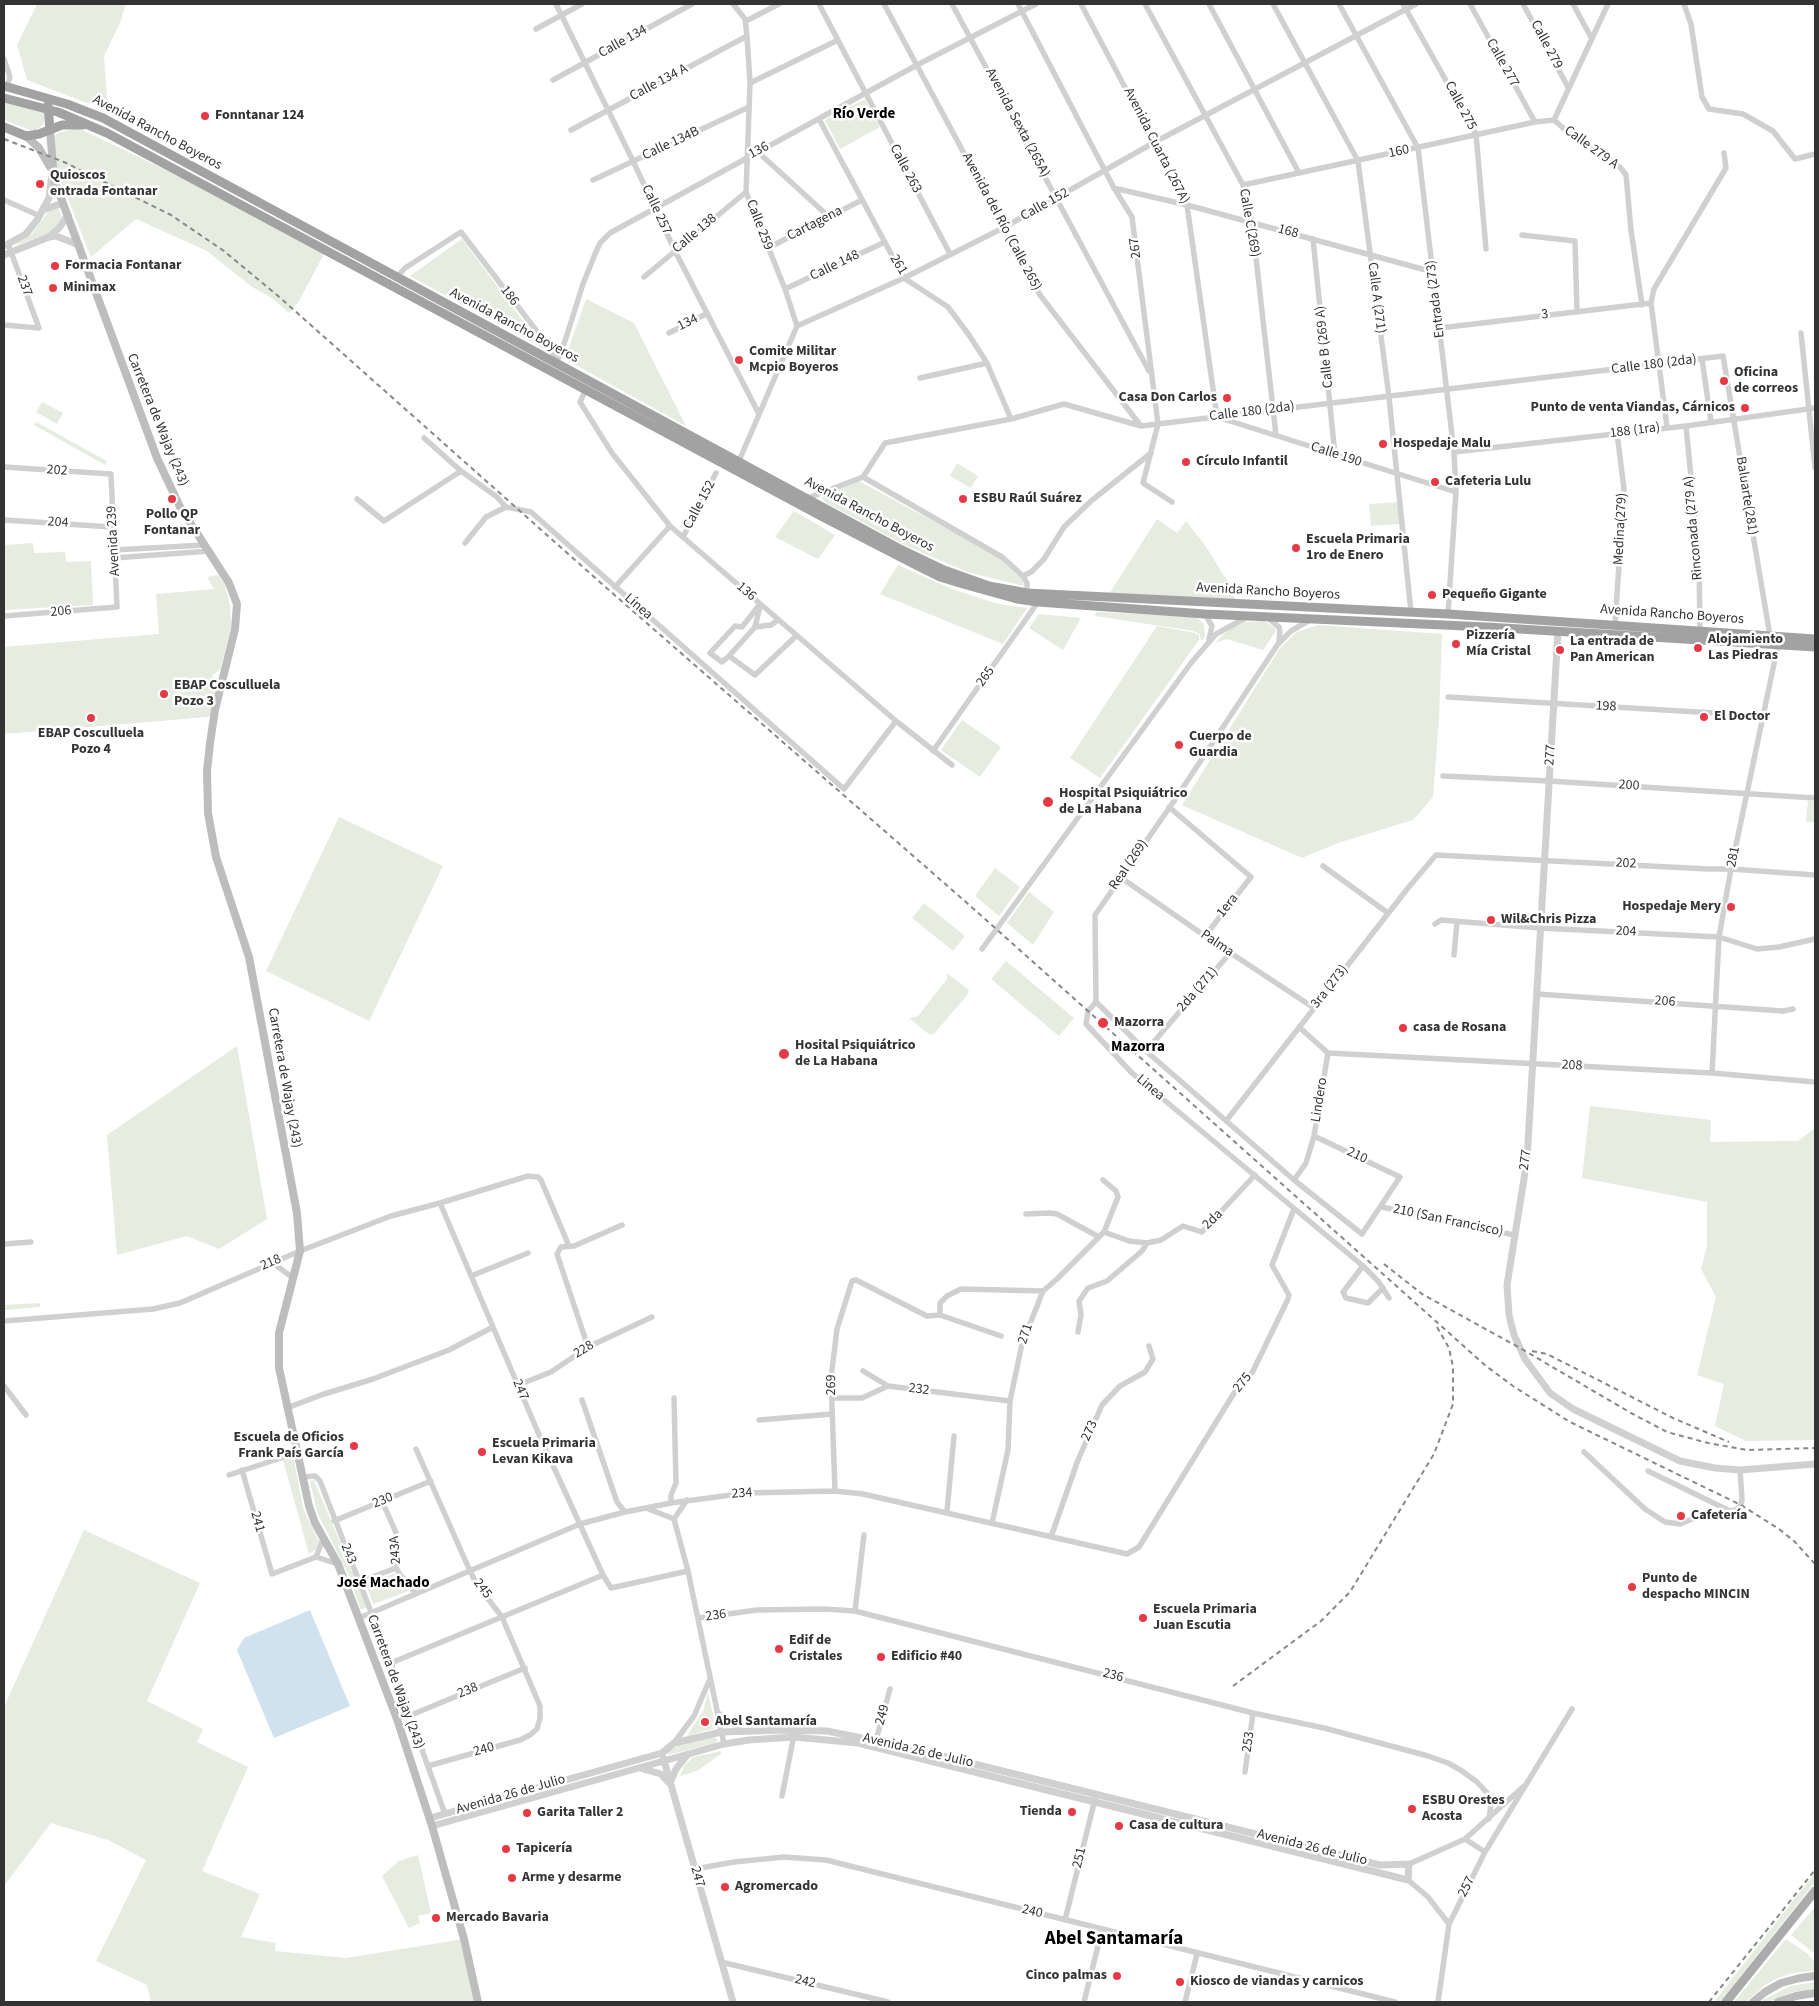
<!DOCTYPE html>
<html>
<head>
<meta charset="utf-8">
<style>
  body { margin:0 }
  #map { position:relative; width:1819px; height:2006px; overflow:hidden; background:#fff; font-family:"Source Sans 3",sans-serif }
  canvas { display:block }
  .frame { position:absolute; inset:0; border:5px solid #333; pointer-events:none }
</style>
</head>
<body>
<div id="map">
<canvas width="1819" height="2006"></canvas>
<div class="frame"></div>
</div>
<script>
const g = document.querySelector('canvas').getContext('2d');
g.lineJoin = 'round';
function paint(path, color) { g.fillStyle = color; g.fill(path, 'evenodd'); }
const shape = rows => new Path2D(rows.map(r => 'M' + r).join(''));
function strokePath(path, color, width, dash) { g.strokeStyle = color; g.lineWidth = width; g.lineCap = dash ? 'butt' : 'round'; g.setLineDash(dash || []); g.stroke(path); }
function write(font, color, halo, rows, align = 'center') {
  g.font = font + ' "Source Sans 3",sans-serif'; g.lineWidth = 5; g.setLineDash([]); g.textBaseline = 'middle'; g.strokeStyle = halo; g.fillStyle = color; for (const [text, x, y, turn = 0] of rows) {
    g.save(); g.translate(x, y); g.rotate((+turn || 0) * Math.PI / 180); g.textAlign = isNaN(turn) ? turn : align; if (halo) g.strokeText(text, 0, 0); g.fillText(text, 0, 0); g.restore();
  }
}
paint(shape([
  [37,4,126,4,120,23,104,56,108,111,27,80,17,45],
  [865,99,880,127,840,149,825,120],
  [4,100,46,112,44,124,36,130,30,130,4,120],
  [74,129,80,129,170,172,324,254,299,301,289,313,272,298,252,287,207,251,136,219,91,257,55,166,54,138,58,133],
  [58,208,62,216,60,224,51,233,17,245,16,244,32,234,47,213,52,209],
  [462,239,544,349,410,276],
  [586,299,634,323,686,426,565,359],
  [42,402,63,413,57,424,36,412],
  [36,422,107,461,105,465,34,425],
  [957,463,978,476,971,488,950,476],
  [859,481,1001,558,1023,580,1024,586,967,572,907,546,826,503,822,498,824,494],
  [1398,502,1400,524,1371,526,1369,504],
  [794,511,835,535,818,559,775,537],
  [1157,519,1177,533,1186,521,1205,545,1232,589,1235,599,1109,594],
  [33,543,34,553,65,552,66,562,91,561,93,605,4,610,4,549,6,545],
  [898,565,952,589,998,604,1027,608,1003,644,880,594],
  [218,575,225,585,230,606,231,627,220,670,212,675,217,681,211,714,208,717,4,734,4,647,159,634,156,594,214,589,207,577],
  [1096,612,1196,617,1204,624,1205,635,1203,640,1201,640,1200,635,1194,631,1095,616],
  [1039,614,1081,618,1063,650,1029,628],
  [1264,621,1274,627,1276,631,1263,650,1227,639,1215,643,1227,631,1243,622],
  [1318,625,1442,634,1439,719,1433,797,1413,820,1338,843,1302,858,1182,805,1280,648,1297,632],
  [1157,626,1195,633,1199,636,1199,640,1100,778,1070,758],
  [962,720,1001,747,980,777,941,750],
  [1808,801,1815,801,1815,822,1806,822],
  [339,817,443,866,369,1021,266,971],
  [995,868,1020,887,999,916,975,896],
  [1029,892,1054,912,1033,945,1007,923],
  [924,903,965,936,953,951,912,918],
  [1006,961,1074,1018,1059,1036,991,979],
  [947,973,969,990,968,994,934,1034,930,1035,909,1018,918,1016,947,979],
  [237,1046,267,1219,219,1249,187,1236,117,1255,107,1135],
  [1590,1106,1711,1120,1710,1142,1798,1141,1815,1128,1815,1440,1746,1441,1715,1426,1724,1384,1697,1375,1716,1297,1701,1269,1707,1246,1707,1202,1582,1178],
  [40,1303,40,1307,4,1310,4,1305],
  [293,1456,304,1511,319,1541,316,1549,309,1554,283,1460],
  [314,1480,367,1607,361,1610,348,1574,317,1512,310,1481],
  [84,1530,200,1583,147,1701,203,1729,197,1742,248,1767,202,1871,260,1894,241,1937,276,1943,275,1951,346,1958,464,1939,478,2002,151,2002,147,1985,96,1961,146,1860,108,1840,51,1823,4,1886,4,1707],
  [395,1573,406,1585,409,1591,373,1604,366,1584],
  [708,1693,716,1728,687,1736,703,1711],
  [715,1737,718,1740,715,1743,668,1755,667,1752,679,1745],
  [721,1751,721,1754,697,1771,680,1776,684,1766,693,1757],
  [418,1855,431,1913,418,1916,420,1923,409,1928,382,1876,399,1861],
  [1815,1873,1815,1882,1720,2002,1714,2002],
  [1815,1907,1815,1954,1791,1935],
  [1786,1939,1808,1954,1815,1963,1815,1971,1793,1973,1778,1978,1765,1985,1746,2002,1734,2002],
  [1815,1982,1815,1989,1793,1992,1769,2002,1764,2002,1763,2000,1790,1986]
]), '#e6ecdf');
paint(shape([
  [310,1610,350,1706,274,1738,237,1650,244,1638]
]), '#cfe2ee');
strokePath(shape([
  [556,4,633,161,675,251,759,414],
  [733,4,745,19,747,36,750,83,746,192,785,289,797,326],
  [819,4,950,254],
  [884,4,1040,295,1141,426],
  [952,4,1149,371],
  [1018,4,1114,188,1132,217,1158,424,1143,483,1172,502],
  [1081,4,1187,205,1217,417,1456,492],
  [1145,4,1243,185,1252,223,1276,435],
  [1209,4,1299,173],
  [1273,4,1358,161,1389,397,1411,612],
  [1339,4,1418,148,1454,452,1456,492,1448,614],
  [1403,4,1476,134,1486,249],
  [1470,4,1535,122],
  [1523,4,1568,87],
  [1573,4,1592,39],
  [1608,4,1554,120,1571,135,1620,167,1626,175,1631,230,1642,305],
  [1684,4,1691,24,1702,97,1709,109,1743,114,1773,131,1795,159,1815,154],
  [746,21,779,4],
  [536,29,582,4],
  [4,59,10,77,7,87],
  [553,80,692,4],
  [750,83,838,40],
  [819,119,904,278,948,307,969,335,987,363,1011,419],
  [571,130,747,36],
  [748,147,758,152,828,216],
  [593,180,749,107],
  [1243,185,1535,122,1554,120],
  [1114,188,1187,205,1433,272],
  [4,200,40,216],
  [1522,235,1575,241,1577,312],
  [1313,239,1335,455],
  [768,248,862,200],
  [644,277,746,192],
  [396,278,405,268,461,232,558,359],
  [785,289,885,242],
  [4,325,39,328,8,244],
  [1440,328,1651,303],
  [669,333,706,314],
  [1801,333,1815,468],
  [1702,359,1711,422],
  [556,364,565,341,583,284,595,254,600,243,610,233,917,65,1036,4],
  [920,378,987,363],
  [586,389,580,402,612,453,670,526,896,721,952,765],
  [1686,426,1699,559,1700,631],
  [1667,427,1651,303,1654,289,1726,168,1724,153],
  [424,438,461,471,497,497,506,507,531,512,844,789,896,721],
  [1454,452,1686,426,1815,408],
  [739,461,797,326,904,278,1003,228,1155,142,1416,4],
  [4,467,111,474,117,607,4,616],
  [863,477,1002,557,1023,576,1027,583,1027,593],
  [808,498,863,477,885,443,1011,419,1064,404,1141,426,1723,356,1770,636],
  [357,499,384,521,461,471],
  [4,520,112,527],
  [683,537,716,473],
  [465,543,486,517,506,507],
  [114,550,205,545],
  [114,558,210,551],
  [1023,576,1031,572,1044,559,1064,527,1091,501,1151,453],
  [615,587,670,526],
  [760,604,742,627,735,626,710,653,722,662,729,656,755,675,796,636],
  [760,606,755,627,771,625,778,620],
  [1205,614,1212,626,1209,639],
  [1268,618,1279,627,1280,632,1279,641],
  [1615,625,1624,489,1617,433],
  [729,656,755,627],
  [1448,697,1764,716],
  [933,751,1038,602],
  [1443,776,1549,781,1815,798],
  [1169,807,1251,877,1205,936],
  [1323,866,1388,913],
  [1120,877,1205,936,1314,1008],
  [1435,924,1441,920,1540,928,1719,937,1757,949,1779,947,1815,939],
  [982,949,1191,663,1216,634,1247,617],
  [1454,955,1457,921],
  [1537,994,1783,1011,1793,1009],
  [1096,1002,1146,1051,1294,1180,1362,1234,1400,1177,1314,1136],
  [1096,1002,1095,915,1174,801,1278,644,1291,631,1310,620],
  [1096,1002,1088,1011,1086,1024,1132,1073,1363,1266,1378,1281,1389,1298],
  [1146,1051,1230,953],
  [1328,1053,1712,1073,1815,1082],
  [1712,1073,1719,937,1731,869,1778,645],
  [1226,1121,1408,888,1436,855,1708,869,1731,869,1815,875],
  [1294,1180,1306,1163,1314,1136,1328,1053,1299,1027],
  [440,1203,540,1437,603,1575,611,1588,688,1571],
  [1382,1207,1514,1235],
  [1026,1214,1050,1213,1057,1214,1099,1237],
  [1104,1232,1129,1241,1147,1243,1161,1240,1183,1226,1202,1232,1255,1175],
  [4,1244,31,1242],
  [273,1263,293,1278],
  [1363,1266,1343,1292,1346,1298,1368,1303,1383,1288],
  [471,1276,528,1253],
  [940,1315,940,1303,947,1296,961,1289,1043,1291],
  [4,1321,153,1309,180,1303,300,1251,391,1216,440,1203,528,1176,538,1177,541,1180,569,1246],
  [1078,1332,1081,1315,1079,1301,1088,1288,1107,1281,1142,1251,1147,1243],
  [588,1347,557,1254,561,1247,574,1246,622,1225],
  [863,1371,888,1386],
  [518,1385,551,1372,588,1347,652,1317],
  [4,1386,26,1415],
  [832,1398,862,1398,888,1386,1010,1401],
  [582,1400,617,1502,625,1512],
  [287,1408,321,1395,373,1379,449,1350,493,1327],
  [759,1420,832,1414],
  [416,1449,470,1571,476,1583,502,1617,540,1706,540,1718,537,1729,530,1735,520,1740,428,1766],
  [1584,1452,1645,1509,1665,1522,1680,1524,1692,1519,1736,1510,1741,1505,1742,1499,1740,1470],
  [242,1470,272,1574,316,1557,323,1539],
  [1648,1471,1732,1512],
  [229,1475,296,1453],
  [302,1477,315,1476,320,1481,391,1663,445,1814],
  [835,1491,831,1378,837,1329,852,1281,856,1280,927,1316,940,1315,1001,1336],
  [687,1500,674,1519,688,1571,724,1744],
  [382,1501,397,1535,394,1564,400,1575,410,1585,415,1594],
  [671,1503,671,1495,676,1483,674,1398],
  [646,1508,674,1519],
  [947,1511,954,1436],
  [334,1521,431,1481],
  [992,1523,1008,1450,1010,1401,1022,1344,1043,1291,1057,1279,1104,1232,1118,1197,1116,1191,1103,1180],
  [1051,1537,1078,1460,1102,1405,1120,1386,1145,1372,1153,1359,1149,1346],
  [316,1557,338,1564],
  [359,1582,396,1568],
  [855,1611,864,1535],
  [359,1618,580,1524,625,1512,671,1503,746,1493,835,1491,863,1494,1127,1554,1139,1547,1239,1385,1252,1373,1288,1299,1289,1295,1272,1265,1294,1209],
  [698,1618,757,1610,824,1609,855,1611,1253,1713,1324,1728,1428,1756,1448,1763,1462,1771,1477,1782,1489,1795,1491,1804,1489,1819],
  [391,1663,603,1575],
  [717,1712,741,1730],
  [411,1715,525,1668],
  [876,1740,890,1689],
  [674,1743,694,1716,709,1681],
  [1245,1772,1253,1713],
  [1489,1795,1504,1804],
  [782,1796,794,1735],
  [1465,1839,1523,1787],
  [1409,1864,1465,1839,1485,1852],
  [695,1869,734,1862,784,1857,826,1860,1395,2002],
  [1408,1880,1428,1897,1449,1924],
  [1065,1920,1095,1799],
  [721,1962,888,2002],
  [1084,2002,1102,1930],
  [1185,2002,1197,1954],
  [1438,2002,1449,1924,1485,1852,1572,1709]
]), '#d0d0d0', 5.5);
strokePath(shape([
  [43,210,63,203],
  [49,237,56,236,79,245],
  [4,246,26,234,37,220,49,198,52,174],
  [4,255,49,237,59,228,68,215],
  [1558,631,1527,1160,1507,1285,1509,1315,1514,1335,1525,1359,1550,1393,1573,1409,1680,1461,1715,1468,1740,1470,1815,1464],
  [663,1757,733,2002],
  [643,1769,661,1774,668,1782],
  [670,1783,676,1769,688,1754],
  [430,1818,662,1753,674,1743,721,1732,786,1730,827,1731,906,1747,1380,1865,1409,1864,1408,1880,858,1743,794,1737,749,1740,724,1744,432,1826]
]), '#d0d0d0', 7);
strokePath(shape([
  [50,130,54,179,157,458,180,507,229,583,237,604,235,629,215,710,210,743,207,771,208,813,216,857,249,957,297,1213,300,1251,279,1333,279,1368,309,1506,315,1523,338,1564,397,1719,432,1826,464,1939,478,2002],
  [26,136,39,148,50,167],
  [1753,2002,1765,1992,1781,1983,1800,1978,1815,1976],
  [1778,2002,1796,1996,1815,1993]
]), '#bdbdbd', 8);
strokePath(shape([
  [1726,2002,1815,1891]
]), '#ababab', 9);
strokePath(shape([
  [4,86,67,104,103,118,898,548,944,570,989,586,1027,593,1448,614,1815,639],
  [4,98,58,112,107,133,821,516,910,562,940,577,963,584,1017,599,1038,602,1205,614,1487,627,1815,647],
  [48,105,50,130],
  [4,127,26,136,39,134,62,125,83,125]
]), '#a2a2a2', 9);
strokePath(shape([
  [4,139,64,162,171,215,224,251,277,295,602,584,967,903,1486,1366,1513,1386,1570,1422,1741,1505,1779,1529,1794,1541,1815,1564],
  [1384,1264,1422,1294,1520,1348,1631,1413,1667,1432,1708,1443,1747,1450,1815,1448],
  [1532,1351,1547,1354,1673,1418,1729,1442],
  [1233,1686,1321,1621,1350,1592,1434,1454,1453,1404,1453,1367,1449,1348,1437,1327],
  [1709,2002,1815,1870]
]), '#888', 2, [5, 4]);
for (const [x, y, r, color] of [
  [205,116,5,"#e63946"],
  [40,184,5,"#e63946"],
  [55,266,5,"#e63946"],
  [53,288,5,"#e63946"],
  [739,360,5,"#e63946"],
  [1724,381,5,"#e63946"],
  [1227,398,5,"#e63946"],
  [1745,408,5,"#e63946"],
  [1383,444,5,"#e63946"],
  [1186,462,5,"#e63946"],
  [1435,482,5,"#e63946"],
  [172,499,5,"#e63946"],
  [963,499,5,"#e63946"],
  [1296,548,5,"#e63946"],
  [1432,595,5,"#e63946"],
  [1456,644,5,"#e63946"],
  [1698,648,5,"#e63946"],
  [1560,650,5,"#e63946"],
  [164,694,5,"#e63946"],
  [1704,717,5,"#e63946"],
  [91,718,5,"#e63946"],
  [1179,745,5,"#e63946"],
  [1048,802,6,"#e63946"],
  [1731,907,5,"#e63946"],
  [1491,920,5,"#e63946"],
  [1103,1023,6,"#e63946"],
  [1403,1028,5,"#e63946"],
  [784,1054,6,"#e63946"],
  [354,1446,5,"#e63946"],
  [482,1452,5,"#e63946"],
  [1681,1516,5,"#e63946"],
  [1632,1587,5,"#e63946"],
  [1143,1618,5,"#e63946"],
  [779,1649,5,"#e63946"],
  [881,1657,5,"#e63946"],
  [705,1722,5,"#e63946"],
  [1412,1809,5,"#e63946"],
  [1072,1812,5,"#e63946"],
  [527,1813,5,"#e63946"],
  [1119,1826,5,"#e63946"],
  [506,1849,5,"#e63946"],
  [512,1878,5,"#e63946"],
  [725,1887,5,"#e63946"],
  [436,1918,5,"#e63946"],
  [1117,1976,5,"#e63946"],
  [1180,1982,5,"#e63946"]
]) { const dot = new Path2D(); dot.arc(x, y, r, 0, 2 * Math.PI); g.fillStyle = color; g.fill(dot); strokePath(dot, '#fff', 2); }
write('14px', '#333', '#fff', [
  ["Calle 134",623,42,-29],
  ["Calle 279",1546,45,62],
  ["Calle 277",1502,63,61],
  ["Calle 134 A",659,83,-28],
  ["Calle 275",1460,106,62],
  ["Avenida Sexta (265A)",1017,123,62],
  ["Avenida Rancho Boyeros",157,133,28],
  ["Calle 134B",671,144,-25],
  ["Avenida Cuarta (267A)",1156,146,63],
  ["Calle 279 A",1591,148,36],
  ["136",759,151,-28],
  ["160",1399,152,-12],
  ["Calle 263",905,169,62],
  ["Calle 152",1045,205,-29],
  ["Calle 257",656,210,65],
  ["Avenida del Río (Calle 265)",1001,222,62],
  ["Calle C(269)",1249,223,80],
  ["Cartagena",815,224,-27],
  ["Calle 259",759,225,69],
  ["168",1288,232,15],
  ["Calle 138",695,234,-40],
  ["267",1136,248,-97],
  ["261",898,265,59],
  ["Calle 148",835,266,-26],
  ["237",24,286,70],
  ["186",509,296,52],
  ["Calle A (271)",1376,298,83],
  ["Entrada (273)",1436,299,-97],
  ["3",1545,315,-6],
  ["134",688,323,-27],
  ["Avenida Rancho Boyeros",514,326,28],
  ["Calle B (269 A)",1325,347,-96],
  ["Calle 180 (2da)",1654,365,-7],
  ["Calle 180 (2da)",1252,412,-7],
  ["Carretera de Wajay (243)",157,420,68],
  ["188 (1ra)",1635,431,-7],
  ["Calle 190",1336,455,18],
  ["202",57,471,5],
  ["Baluarte(281)",1746,496,81],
  ["Calle 152",700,505,-62],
  ["Avenida Rancho Boyeros",869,515,28],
  ["204",58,523,4],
  ["Rinconada (279 A)",1694,528,-95],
  ["Medina(279)",1621,529,-87],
  ["Avenida 239",114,541,-93],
  ["136",746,592,41],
  ["Avenida Rancho Boyeros",1268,592,3],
  ["Línea",638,607,41],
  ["206",61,612,-5],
  ["Avenida Rancho Boyeros",1672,615,4],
  ["265",986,677,-55],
  ["198",1606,707,3],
  ["277",1551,755,-86],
  ["200",1629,786,4],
  ["281",1734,857,-79],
  ["202",1626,864,3],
  ["Real (269)",1129,865,-56],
  ["1era",1228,906,-52],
  ["204",1626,932,3],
  ["Palma",1217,944,34],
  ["3ra (273)",1330,987,-52],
  ["2da (271)",1198,990,-49],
  ["206",1665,1002,4],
  ["208",1572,1066,3],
  ["Carretera de Wajay (243)",284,1078,80],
  ["Linea",1150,1088,40],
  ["Lindero",1320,1100,-81],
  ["210",1357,1156,25],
  ["277",1526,1160,-83],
  ["2da",1213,1220,-45],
  ["210 (San Francisco)",1448,1221,12],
  ["218",271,1263,-24],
  ["271",1026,1334,-72],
  ["228",584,1350,-31],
  ["275",1243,1383,-51],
  ["269",832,1385,-89],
  ["247",520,1390,67],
  ["232",919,1390,7],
  ["273",1090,1431,-66],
  ["234",742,1494,-4],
  ["230",383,1501,-22],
  ["241",257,1522,74],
  ["243A",396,1550,-94],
  ["243",348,1554,68],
  ["245",482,1589,53],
  ["236",716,1616,-8],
  ["236",1113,1676,15],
  ["Carretera de Wajay (243)",395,1682,70],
  ["238",468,1691,-22],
  ["249",883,1715,-75],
  ["253",1249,1742,-82],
  ["240",484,1750,-16],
  ["Avenida 26 de Julio",918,1751,13],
  ["Avenida 26 de Julio",511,1795,-16],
  ["Avenida 26 de Julio",1312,1848,14],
  ["251",1080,1858,-76],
  ["247",697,1877,74],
  ["257",1467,1887,-63],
  ["240",1032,1912,14],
  ["242",805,1982,14]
]);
write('bold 14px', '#333', '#fff', [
  ["Fonntanar 124",215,116],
  ["Quioscos",50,176],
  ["entrada Fontanar",50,192],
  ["Formacia Fontanar",65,266],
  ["Minimax",63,288],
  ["Comite Militar",749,352],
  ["Mcpio Boyeros",749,368],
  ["Oficina",1734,373],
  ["de correos",1734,389],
  ["Casa Don Carlos",1217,398,"right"],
  ["Punto de venta Viandas, Cárnicos",1735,408,"right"],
  ["Hospedaje Malu",1393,444],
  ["Círculo Infantil",1196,462],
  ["Cafeteria Lulu",1445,482],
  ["ESBU Raúl Suárez",973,499],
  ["Pollo QP",172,515,"center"],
  ["Fontanar",172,531,"center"],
  ["Escuela Primaria",1306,540],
  ["1ro de Enero",1306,556],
  ["Pequeño Gigante",1442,595],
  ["Pizzería",1466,636],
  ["Mía Cristal",1466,652],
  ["Alojamiento",1708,640],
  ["Las Piedras",1708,656],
  ["La entrada de",1570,642],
  ["Pan American",1570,658],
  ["EBAP Cosculluela",174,686],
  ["Pozo 3",174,702],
  ["El Doctor",1714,717],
  ["EBAP Cosculluela",91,734,"center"],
  ["Pozo 4",91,750,"center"],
  ["Cuerpo de",1189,737],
  ["Guardia",1189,753],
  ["Hospital Psiquiátrico",1059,794],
  ["de La Habana",1059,810],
  ["Hospedaje Mery",1721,907,"right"],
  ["Wil&Chris Pizza",1501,920],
  ["Mazorra",1114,1023],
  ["casa de Rosana",1413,1028],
  ["Hosital Psiquiátrico",795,1046],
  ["de La Habana",795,1062],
  ["Escuela de Oficios",344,1438,"right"],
  ["Frank País García",344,1454,"right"],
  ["Escuela Primaria",492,1444],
  ["Levan Kikava",492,1460],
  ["Cafetería",1691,1516],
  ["Punto de",1642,1579],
  ["despacho MINCIN",1642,1595],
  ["Escuela Primaria",1153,1610],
  ["Juan Escutia",1153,1626],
  ["Edif de",789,1641],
  ["Cristales",789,1657],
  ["Edificio #40",891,1657],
  ["Abel Santamaría",715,1722],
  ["ESBU Orestes",1422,1801],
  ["Acosta",1422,1817],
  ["Tienda",1062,1812,"right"],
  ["Garita Taller 2",537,1813],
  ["Casa de cultura",1129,1826],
  ["Tapicería",516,1849],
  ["Arme y desarme",522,1878],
  ["Agromercado",735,1887],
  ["Mercado Bavaria",446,1918],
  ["Cinco palmas",1107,1976,"right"],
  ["Kiosco de viandas y carnicos",1190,1982]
], 'left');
write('bold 15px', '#000', '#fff', [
  ["Río Verde",864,115],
  ["Mazorra",1138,1048],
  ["José Machado",383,1584]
]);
write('bold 19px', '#000', '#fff', [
  ["Abel Santamaría",1114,1940]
]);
</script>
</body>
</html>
